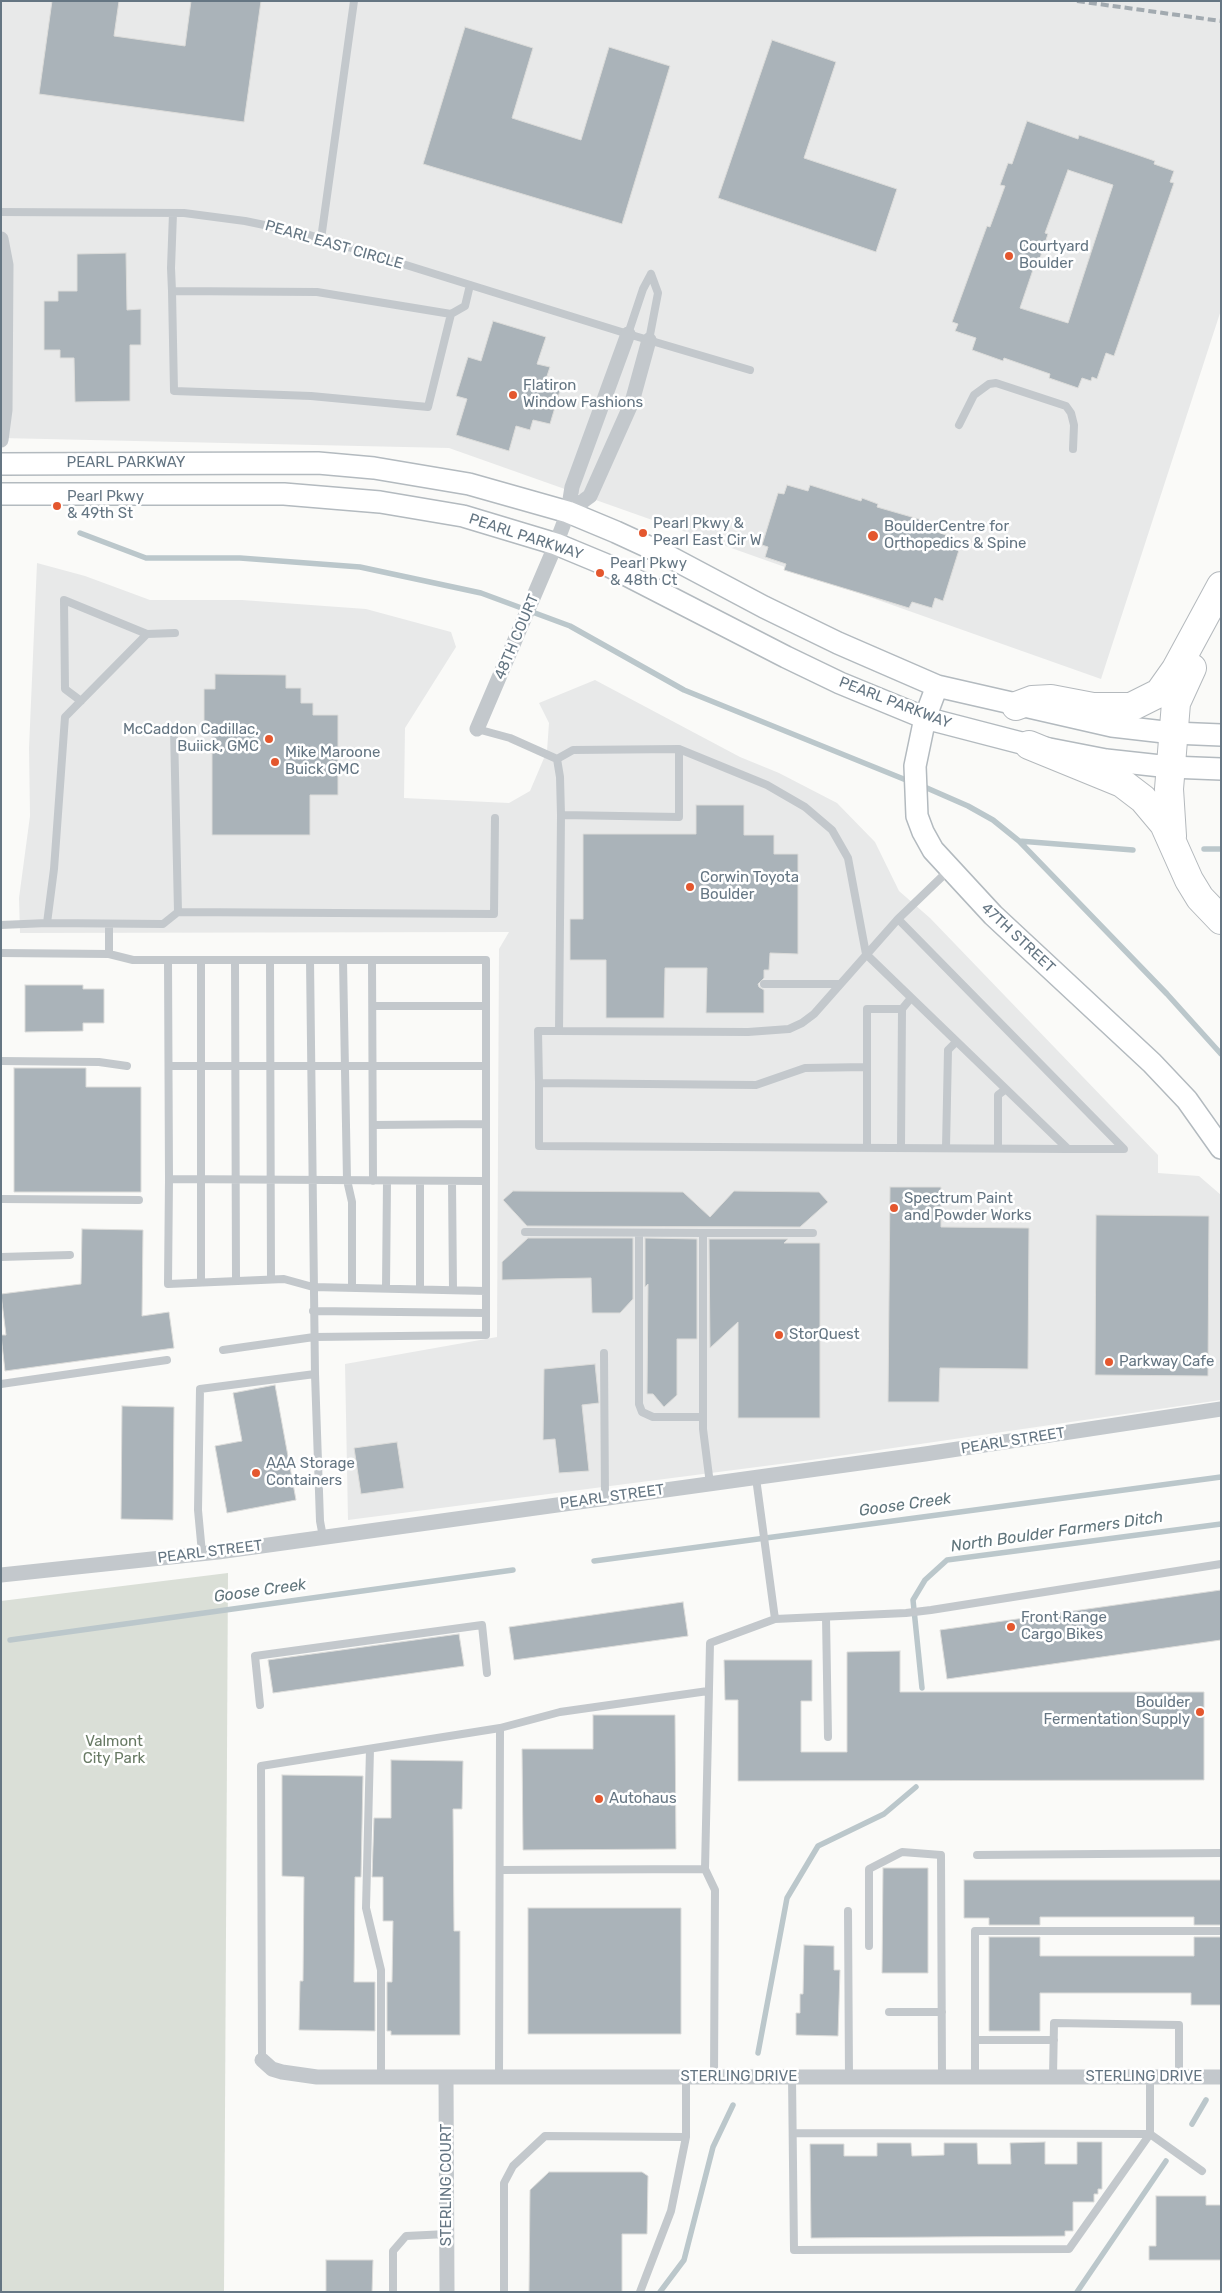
<!DOCTYPE html>
<html>
<head>
<meta charset="utf-8">
<style>
  body { margin:0 }
  #map { position:relative; width:1222px; height:2293px; overflow:hidden; background:#fafaf8; font-family:Rubik,sans-serif }
  canvas { display:block }
  .frame { position:absolute; inset:0; border:2px solid #657683; pointer-events:none }
</style>
</head>
<body>
<div id="map">
<canvas width="1222" height="2293"></canvas>
<div class="frame"></div>
</div>
<script>
const g = document.querySelector('canvas').getContext('2d');
g.lineJoin = 'round';
function paint(path, color) { g.fillStyle = color; g.fill(path, 'evenodd'); }
const shape = rows => new Path2D(rows.map(r => 'M' + r).join(''));
function strokePath(path, color, width, dash) { g.strokeStyle = color; g.lineWidth = width; g.lineCap = dash ? 'butt' : 'round'; g.setLineDash(dash || []); g.stroke(path); }
function write(font, color, halo, rows, align = 'center') {
  g.font = font + ' Rubik,sans-serif'; g.lineWidth = 5; g.setLineDash([]); g.textBaseline = 'middle'; g.strokeStyle = halo; g.fillStyle = color; for (const [text, x, y, turn = 0] of rows) {
    g.save(); g.translate(x, y); g.rotate((+turn || 0) * Math.PI / 180); g.textAlign = isNaN(turn) ? turn : align; if (halo) g.strokeText(text, 0, 0); g.fillText(text, 0, 0); g.restore();
  }
}
paint(shape([
  [1,1,1221,1,1221,310,1101,679,449,448,1,438],
  [37,563,85,576,150,600,242,600,366,609,451,632,456,647,405,728,404,798,509,803,530,791,547,751,549,723,539,703,595,680,740,757,779,773,837,803,875,842,899,891,930,918,1158,1155,1158,1173,1199,1176,1221,1195,1221,1400,811,1460,348,1520,345,1364,497,1337,499,949,509,932,20,933,19,898,30,816,29,748]
]), '#e8e9e9');
paint(shape([
  [228,1573,224,2292,1,2292,1,1601]
]), '#dadfd7');
strokePath(shape([
  [80,533,146,558,240,558,360,567,481,593,570,626,684,690,911,782],
  [920,785,968,806,993,820,1019,841,1167,994,1221,1054],
  [1019,841,1133,850],
  [1204,849,1221,849],
  [594,1561,1221,1477],
  [10,1640,513,1570],
  [922,1688,913,1600,925,1580,947,1560,1221,1524],
  [758,2053,787,1898,818,1846,884,1814,916,1787],
  [1192,2124,1206,2100],
  [660,2292,684,2260,713,2147,733,2105],
  [1077,2292,1166,2161]
]), '#bbc7cb', 5.5);
const building = shape([
  [52,1,119,1,114,36,185,46,191,1,261,1,244,122,39,94,52,1],
  [465,27,533,48,512,118,581,140,609,47,670,66,622,224,423,164,465,27],
  [772,40,836,62,804,158,897,189,876,252,718,198,772,40],
  [1027,121,1078,139,1079,135,1132,153,1155,161,1154,164,1174,171,1170,182,1174,183,1114,356,1106,353,1097,379,1092,377,1091,381,1082,378,1078,388,1049,378,1050,374,1004,358,1003,361,972,350,976,338,955,331,958,324,952,322,987,226,990,227,1005,186,1000,185,1008,163,1012,164,1027,121],
  [1068,170,1113,185,1068,323,1020,308,1037,258,1040,258,1048,234,1045,233,1068,170],
  [126,253,127,310,141,309,141,345,130,345,130,401,75,402,74,358,60,358,60,350,44,350,44,301,58,301,58,291,77,291,77,254,126,253],
  [493,321,546,337,537,364,550,367,546,379,562,384,550,424,533,420,530,430,516,426,509,451,456,435,467,399,456,396,468,357,481,361,493,321],
  [787,485,808,491,810,485,861,501,862,498,878,504,877,507,936,524,934,531,955,538,951,548,959,550,943,601,935,598,932,608,912,602,909,608,784,570,786,564,765,557,768,547,762,545,778,493,784,494,787,485],
  [215,674,286,675,286,688,301,688,301,703,313,703,313,715,338,715,338,795,310,795,310,835,212,835,212,729,204,729,204,689,215,689,215,674],
  [696,805,744,805,744,835,774,835,774,854,798,854,798,954,770,953,769,970,764,970,764,978,758,984,759,987,764,990,764,1013,706,1013,707,968,665,968,664,1018,606,1018,606,960,570,960,570,919,583,919,583,834,696,834,696,805],
  [25,985,83,985,83,989,104,989,104,1023,83,1023,83,1031,25,1032,25,985],
  [14,1068,86,1068,86,1087,141,1087,141,1192,14,1192,14,1068],
  [890,1187,941,1187,941,1227,1029,1228,1028,1369,940,1368,939,1402,888,1402,890,1187],
  [513,1191,683,1192,710,1217,734,1191,819,1192,828,1202,800,1227,527,1226,503,1200,513,1191],
  [1096,1215,1209,1216,1208,1376,1095,1375,1096,1215],
  [82,1229,143,1230,142,1316,169,1312,174,1348,5,1371,1,1335,6,1335,1,1294,81,1284,82,1229],
  [528,1238,633,1238,633,1299,620,1313,592,1313,591,1278,502,1280,502,1262,528,1238],
  [645,1238,697,1239,697,1339,677,1339,677,1395,664,1407,653,1394,647,1394,648,1284,645,1287,645,1238],
  [709,1239,788,1239,784,1243,820,1243,820,1418,738,1418,738,1322,710,1348,709,1239],
  [595,1364,599,1403,582,1405,589,1471,559,1473,555,1439,543,1440,544,1369,595,1364],
  [275,1385,296,1500,227,1513,215,1446,242,1441,233,1393,275,1385],
  [122,1406,174,1407,173,1520,121,1519,122,1406],
  [397,1442,404,1488,361,1494,354,1448,397,1442],
  [1221,1590,1221,1640,947,1679,940,1630,1221,1590],
  [683,1602,688,1636,514,1660,509,1627,683,1602],
  [459,1634,464,1666,273,1693,268,1660,459,1634],
  [900,1651,900,1692,1204,1692,1204,1780,738,1781,738,1700,725,1700,724,1660,812,1660,812,1701,801,1701,801,1752,847,1752,847,1652,900,1651],
  [593,1715,675,1715,676,1849,523,1850,522,1749,593,1749,593,1715],
  [391,1760,463,1761,462,1809,453,1809,454,1931,460,1931,460,2035,391,2035,391,2031,387,2031,387,1982,392,1982,393,1921,383,1921,383,1877,372,1877,374,1818,391,1818,391,1760],
  [282,1775,363,1776,361,1877,355,1877,354,1982,375,1982,375,2031,299,2030,300,1981,303,1981,304,1877,282,1876,282,1775],
  [883,1868,928,1868,928,1973,882,1973,883,1868],
  [964,1880,1221,1880,1221,1925,1194,1925,1194,1917,1040,1917,1040,1925,989,1925,989,1918,964,1918,964,1880],
  [528,1908,681,1908,681,2034,528,2034,528,1908],
  [989,1937,1040,1937,1040,1956,1194,1956,1194,1937,1221,1937,1221,2005,1191,2005,1191,1993,1040,1993,1040,2031,989,2031,989,1937],
  [804,1945,834,1946,834,1970,840,1970,838,2036,796,2035,796,2013,800,2013,800,1994,803,1994,804,1945],
  [1045,2142,1045,2164,1077,2164,1077,2142,1102,2142,1102,2189,1098,2189,1098,2194,1094,2194,1094,2202,1073,2202,1073,2231,1065,2231,1065,2236,811,2238,810,2144,844,2144,844,2156,877,2156,877,2143,911,2143,912,2156,944,2155,944,2143,977,2143,978,2164,1011,2164,1010,2143,1045,2142],
  [549,2172,642,2172,648,2176,647,2234,622,2234,622,2292,529,2292,530,2190,549,2172],
  [1156,2196,1206,2196,1206,2205,1221,2205,1221,2260,1149,2260,1149,2246,1156,2246,1156,2196],
  [326,2260,373,2260,372,2292,326,2292,326,2260]
]);
paint(building, '#aab3b9');
strokePath(building, '#dcdcda', 1);
const secondary = shape([
  [1,464,318,463,374,468,469,484,568,512,616,532,668,556,764,607,838,643,937,686,1112,726,1173,733,1221,735],
  [1,494,284,494,380,502,463,516,556,544,609,566,786,657,840,683,925,718,1029,745,1106,760,1170,767,1221,769],
  [937,686,925,718,915,766,917,816,923,832,933,850,993,915,1152,1063,1187,1100,1221,1148]
]);
const highway = shape([
  [1016,706,1032,700,1051,699,1093,707,1131,707,1159,693,1176,669,1221,586],
  [1029,745,1122,783,1143,799,1164,824,1189,880,1200,898,1221,920],
  [1172,836,1169,789,1176,703,1192,668]
]);
strokePath(secondary, '#b3babf', 24);
strokePath(highway, '#b4b9bd', 30);
strokePath(shape([
  [1,212,184,213,245,221,303,233,628,334,750,370],
  [321,239,354,1],
  [172,291,317,292,451,314,428,407,311,396,174,391,172,291,171,268,173,213],
  [451,314,465,306,470,285],
  [628,334,643,289,651,274],
  [649,340,658,293,651,274],
  [959,425,974,395,989,384,996,383,1066,406,1071,413,1074,425,1073,449],
  [175,633,147,634,65,717,54,869,47,923,163,924,178,912,494,914,495,818],
  [81,701,65,689,64,600,147,634],
  [174,729,178,912],
  [477,729,510,738,557,759],
  [557,759,573,750,679,749,767,785,805,807,832,830,848,858,866,954,1068,1149,1124,1149,898,919,949,870],
  [557,759,560,777,561,815,679,817,679,749],
  [561,815,559,1031,748,1032,789,1029,802,1023,814,1014,898,919],
  [1,925,47,923],
  [1,953,109,954,133,960,486,960,486,1335,314,1337,223,1350],
  [109,954,109,924],
  [168,960,169,1179,486,1181],
  [235,960,236,1281],
  [270,960,271,1279],
  [310,960,315,1374],
  [343,960,347,1180,352,1202,352,1288],
  [372,960,373,1181],
  [764,984,839,984],
  [373,1006,486,1006],
  [1,1061,99,1062,127,1066],
  [169,1066,486,1066],
  [867,1067,805,1068,756,1085,539,1083,539,1146,1068,1149],
  [539,1083,538,1031,559,1031],
  [373,1125,486,1124],
  [867,1147,867,1009,902,1009],
  [901,1147,902,1009,911,998],
  [946,1148,948,1050,956,1042],
  [998,1148,998,1095,1006,1089],
  [169,1179,168,1284,284,1279,313,1287,486,1291],
  [420,1181,420,1289],
  [452,1181,453,1290],
  [1,1199,139,1200],
  [525,1232,703,1233],
  [639,1233,639,1404,642,1412,653,1417,703,1417],
  [1,1257,70,1255],
  [201,1282,201,960],
  [386,1288,387,1181],
  [313,1311,486,1313],
  [604,1353,605,1498],
  [1,1384,167,1360],
  [756,1478,775,1619],
  [710,1484,703,1429,703,1233,813,1233],
  [202,1553,198,1510,200,1389,315,1374,320,1521,323,1537],
  [826,1617,828,1737],
  [260,1705,255,1656,482,1625,487,1673],
  [370,1749,366,1908,381,1970,381,2077],
  [977,1855,1221,1853],
  [500,1870,705,1869],
  [848,1911,849,2078],
  [869,1946,869,1869,902,1852,941,1855,942,2078],
  [889,2012,942,2012],
  [975,2040,1054,2040],
  [262,2060,261,1766,500,1728,560,1712,708,1691],
  [499,2077,500,1728],
  [714,2077,715,1890,705,1869,710,1643,775,1619,906,1613,931,1610,1221,1564],
  [792,2077,794,2250,1069,2249,1150,2134,793,2133],
  [1053,2077,1054,2023,1179,2025,1179,2077],
  [1150,2077,1150,2134,1202,2171],
  [975,2078,975,1931,1221,1931],
  [393,2292,393,2251,406,2236,447,2234],
  [504,2292,504,2183,513,2166,545,2136,686,2137],
  [640,2292,671,2211,686,2137,686,2077]
]), '#c3c8cc', 8);
strokePath(shape([
  [1,239,6,265,5,410,1,440],
  [568,512,590,496,632,402,649,340],
  [477,729,556,544,568,512,572,487,628,334],
  [1,1575,218,1552,925,1454,1221,1409],
  [262,2060,272,2069,282,2072,317,2077,1221,2077],
  [446,2077,447,2292]
]), '#c3c8cc', 15);
strokePath(secondary, '#fff', 21);
strokePath(highway, '#fff', 28);
strokePath(shape([
  [1077,1,1221,21]
]), '#a2aab0', 4, [8, 4]);
for (const [x, y, r, color] of [
  [1009,256,5,"#e4572e"],
  [513,395,5,"#e4572e"],
  [57,506,5,"#e4572e"],
  [643,533,5,"#e4572e"],
  [873,536,6,"#e4572e"],
  [600,573,5,"#e4572e"],
  [269,739,5,"#e4572e"],
  [275,762,5,"#e4572e"],
  [690,887,5,"#e4572e"],
  [894,1208,5,"#e4572e"],
  [779,1335,5,"#e4572e"],
  [1109,1362,5,"#e4572e"],
  [256,1473,5,"#e4572e"],
  [1011,1627,5,"#e4572e"],
  [1200,1712,5,"#e4572e"],
  [599,1799,5,"#e4572e"]
]) { const dot = new Path2D(); dot.arc(x, y, r, 0, 2 * Math.PI); g.fillStyle = color; g.fill(dot); strokePath(dot, '#fff', 2); }
write('15px', '#657683', '#fff', [
  ["PEARL EAST CIRCLE",334,245,16],
  ["PEARL PARKWAY",126,463],
  ["PEARL PARKWAY",526,537,18],
  ["48TH COURT",517,637,-67],
  ["PEARL PARKWAY",895,703,21],
  ["47TH STREET",1018,938,43],
  ["PEARL STREET",1013,1441,-9],
  ["PEARL STREET",612,1497,-8],
  ["PEARL STREET",210,1552,-7],
  ["STERLING DRIVE",739,2077],
  ["STERLING DRIVE",1144,2077],
  ["STERLING COURT",447,2185,-90]
]);
write('15px', '#657683', '#fff', [
  ["Courtyard",1019,247],
  ["Boulder",1019,264],
  ["Flatiron",523,386],
  ["Window Fashions",523,403],
  ["Pearl Pkwy",67,497],
  ["& 49th St",67,514],
  ["Pearl Pkwy &",653,524],
  ["Pearl East Cir W",653,541],
  ["BoulderCentre for",884,527],
  ["Orthopedics & Spine",884,544],
  ["Pearl Pkwy",610,564],
  ["& 48th Ct",610,581],
  ["McCaddon Cadillac,",259,730,"right"],
  ["Buiick, GMC",259,747,"right"],
  ["Mike Maroone",285,753],
  ["Buick GMC",285,770],
  ["Corwin Toyota",700,878],
  ["Boulder",700,895],
  ["Spectrum Paint",904,1199],
  ["and Powder Works",904,1216],
  ["StorQuest",789,1335],
  ["Parkway Cafe",1119,1362],
  ["AAA Storage",266,1464],
  ["Containers",266,1481],
  ["Front Range",1021,1618],
  ["Cargo Bikes",1021,1635],
  ["Boulder",1190,1703,"right"],
  ["Fermentation Supply",1190,1720,"right"],
  ["Autohaus",609,1799]
], 'left');
write('15px', '#687a64', '#fff', [
  ["Valmont",114,1742],
  ["City Park",114,1759]
]);
write('italic 16px', '#60757c', '#fff', [
  ["Goose Creek",905,1505,-8],
  ["North Boulder Farmers Ditch",1057,1532,-8],
  ["Goose Creek",260,1591,-8]
]);
</script>
</body>
</html>
